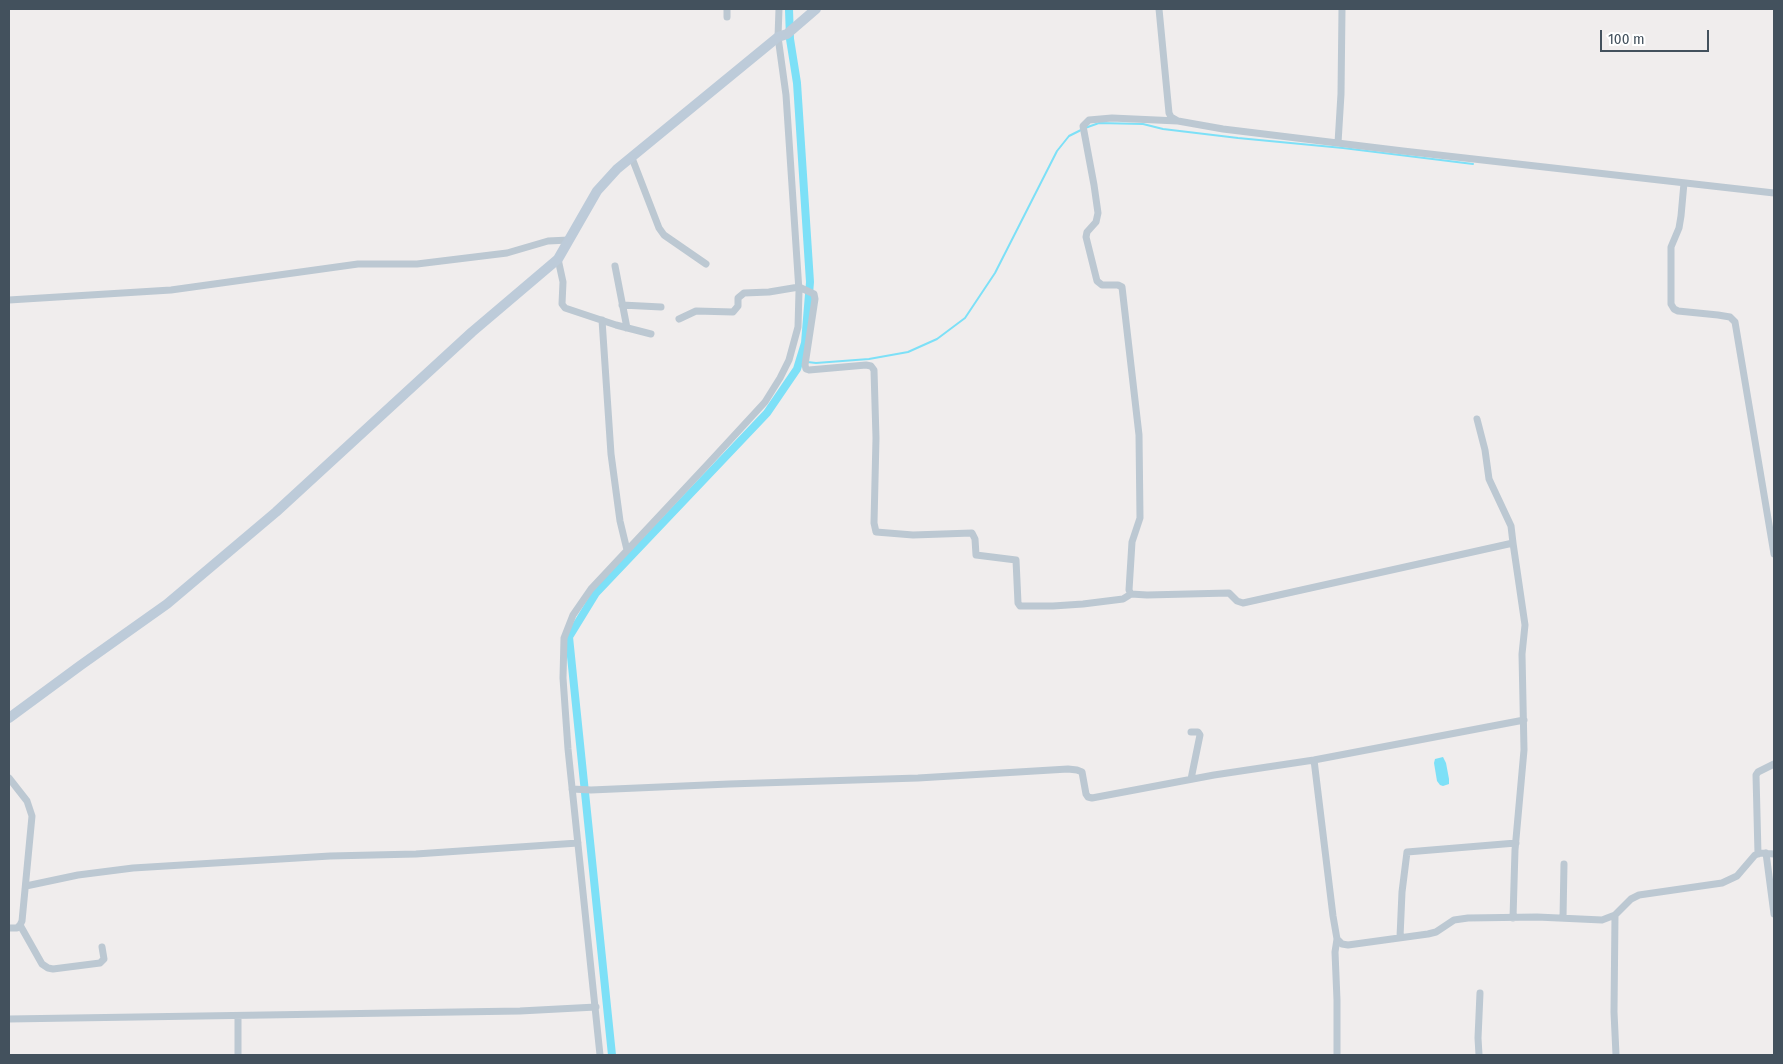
<!DOCTYPE html>
<html>
<head>
<meta charset="utf-8">
<style>
  body { margin:0 }
  #map { position:relative; width:1783px; height:1064px; overflow:hidden; background:#f0eded; font-family:"Fira Sans Condensed",sans-serif }
  canvas { display:block }
  .frame { position:absolute; inset:0; border:10px solid #43515d; pointer-events:none }
  .scale { position:absolute; left:1600px; top:30px; width:109px; height:22px; box-sizing:border-box; border:2px solid #43515d; border-top:0; padding-left:6px; font-size:15px; line-height:18px; white-space:nowrap; color:#43515d; -webkit-text-stroke:4px #fff; paint-order:stroke }
</style>
</head>
<body>
<div id="map">
<canvas width="1783" height="1064"></canvas>
<div class="frame"></div>
<div class="scale">100 m</div>
</div>
<script>
const g = document.querySelector('canvas').getContext('2d');
g.lineJoin = 'round';
function paint(path, color) { g.fillStyle = color; g.fill(path, 'evenodd'); }
const shape = rows => new Path2D(rows.map(r => 'M' + r).join(''));
function strokePath(path, color, width, dash) { g.strokeStyle = color; g.lineWidth = width; g.lineCap = dash ? 'butt' : 'round'; g.setLineDash(dash || []); g.stroke(path); }
paint(shape([
  [1443,757,1446,763,1449,779,1449,784,1443,786,1440,785,1437,781,1434,763,1435,759]
]), '#7de0f7');
strokePath(shape([
  [1085,128,1099,123,1143,124,1163,129,1238,138,1343,148,1473,164],
  [799,361,816,363,869,359,908,352,937,339,965,318,995,273,1057,151,1069,136,1081,130]
]), '#7de0f7', 2);
strokePath(shape([
  [612,1055,569,637,596,593,767,413,797,369,805,343,810,282,797,83,790,39,789,9]
]), '#7de0f7', 8);
strokePath(shape([
  [727,9,727,17],
  [1159,9,1169,113,1171,117,1178,121,1223,129,1403,151,1774,193],
  [1178,121,1112,118,1089,120,1083,126,1094,185,1098,213,1096,222,1087,232,1086,237,1097,281,1102,285,1118,285,1122,287,1139,435,1140,518,1132,542,1129,590,1131,594,1147,595,1229,593,1237,601,1243,603,1513,543,1525,625,1522,654,1524,750,1515,850,1513,918],
  [1338,143,1341,94,1342,9],
  [632,158,659,228,664,235,706,264],
  [1684,183,1681,216,1679,228,1671,247,1671,304,1674,309,1678,311,1718,315,1730,317,1735,322,1774,554],
  [558,259,563,282,562,304,565,308,616,325,651,334],
  [615,266,627,328],
  [9,300,171,290,358,264,417,264,507,253,548,241,569,240],
  [622,305,661,307],
  [679,319,696,311,733,312,738,306,738,298,744,293,769,292,799,287,814,294,815,299,805,365,806,369,809,370,866,365,871,366,874,370,876,438,874,523,876,532,913,535,972,533,975,539,976,555,1016,560,1018,603,1020,606,1053,606,1083,604,1123,599,1131,594],
  [602,320,611,454,620,521,627,550],
  [1477,419,1485,450,1489,479,1511,526,1513,543],
  [1314,760,1333,916,1337,939,1342,944,1348,945,1428,934,1436,932,1454,920,1468,918,1537,917,1602,920,1615,915,1631,899,1639,895,1722,883,1737,876,1755,855,1761,853,1774,854],
  [9,778,27,801,32,816,22,921,20,925,17,928,9,928],
  [1191,779,1200,735,1198,732,1191,732],
  [572,789,591,790,729,784,918,778,1068,769,1077,770,1082,772,1086,794,1088,797,1092,798,1214,775,1314,760,1524,720],
  [1766,853,1774,914],
  [1758,854,1756,775,1758,772,1774,764],
  [26,886,78,875,133,868,330,856,416,854,578,843],
  [1615,915,1614,1012,1616,1055],
  [1563,918,1564,864],
  [20,925,42,964,48,968,53,969,100,963,104,959,102,947],
  [1400,937,1402,892,1407,852,1516,843],
  [238,1016,238,1055],
  [9,1019,520,1011,596,1007],
  [600,1055,568,749,563,678,564,638,573,615,591,589,708,464,765,402,780,378,789,360,798,327,799,291,786,95,778,37,779,9],
  [1337,1055,1337,1000,1335,952,1337,939],
  [1479,1055,1478,1038,1480,993]
]), '#bcc8d2', 7);
strokePath(shape([
  [9,718,81,665,167,604,276,512,472,332,558,259,597,191,617,169,778,37,787,34,816,9]
]), '#bdcbd9', 10);
</script>
</body>
</html>
